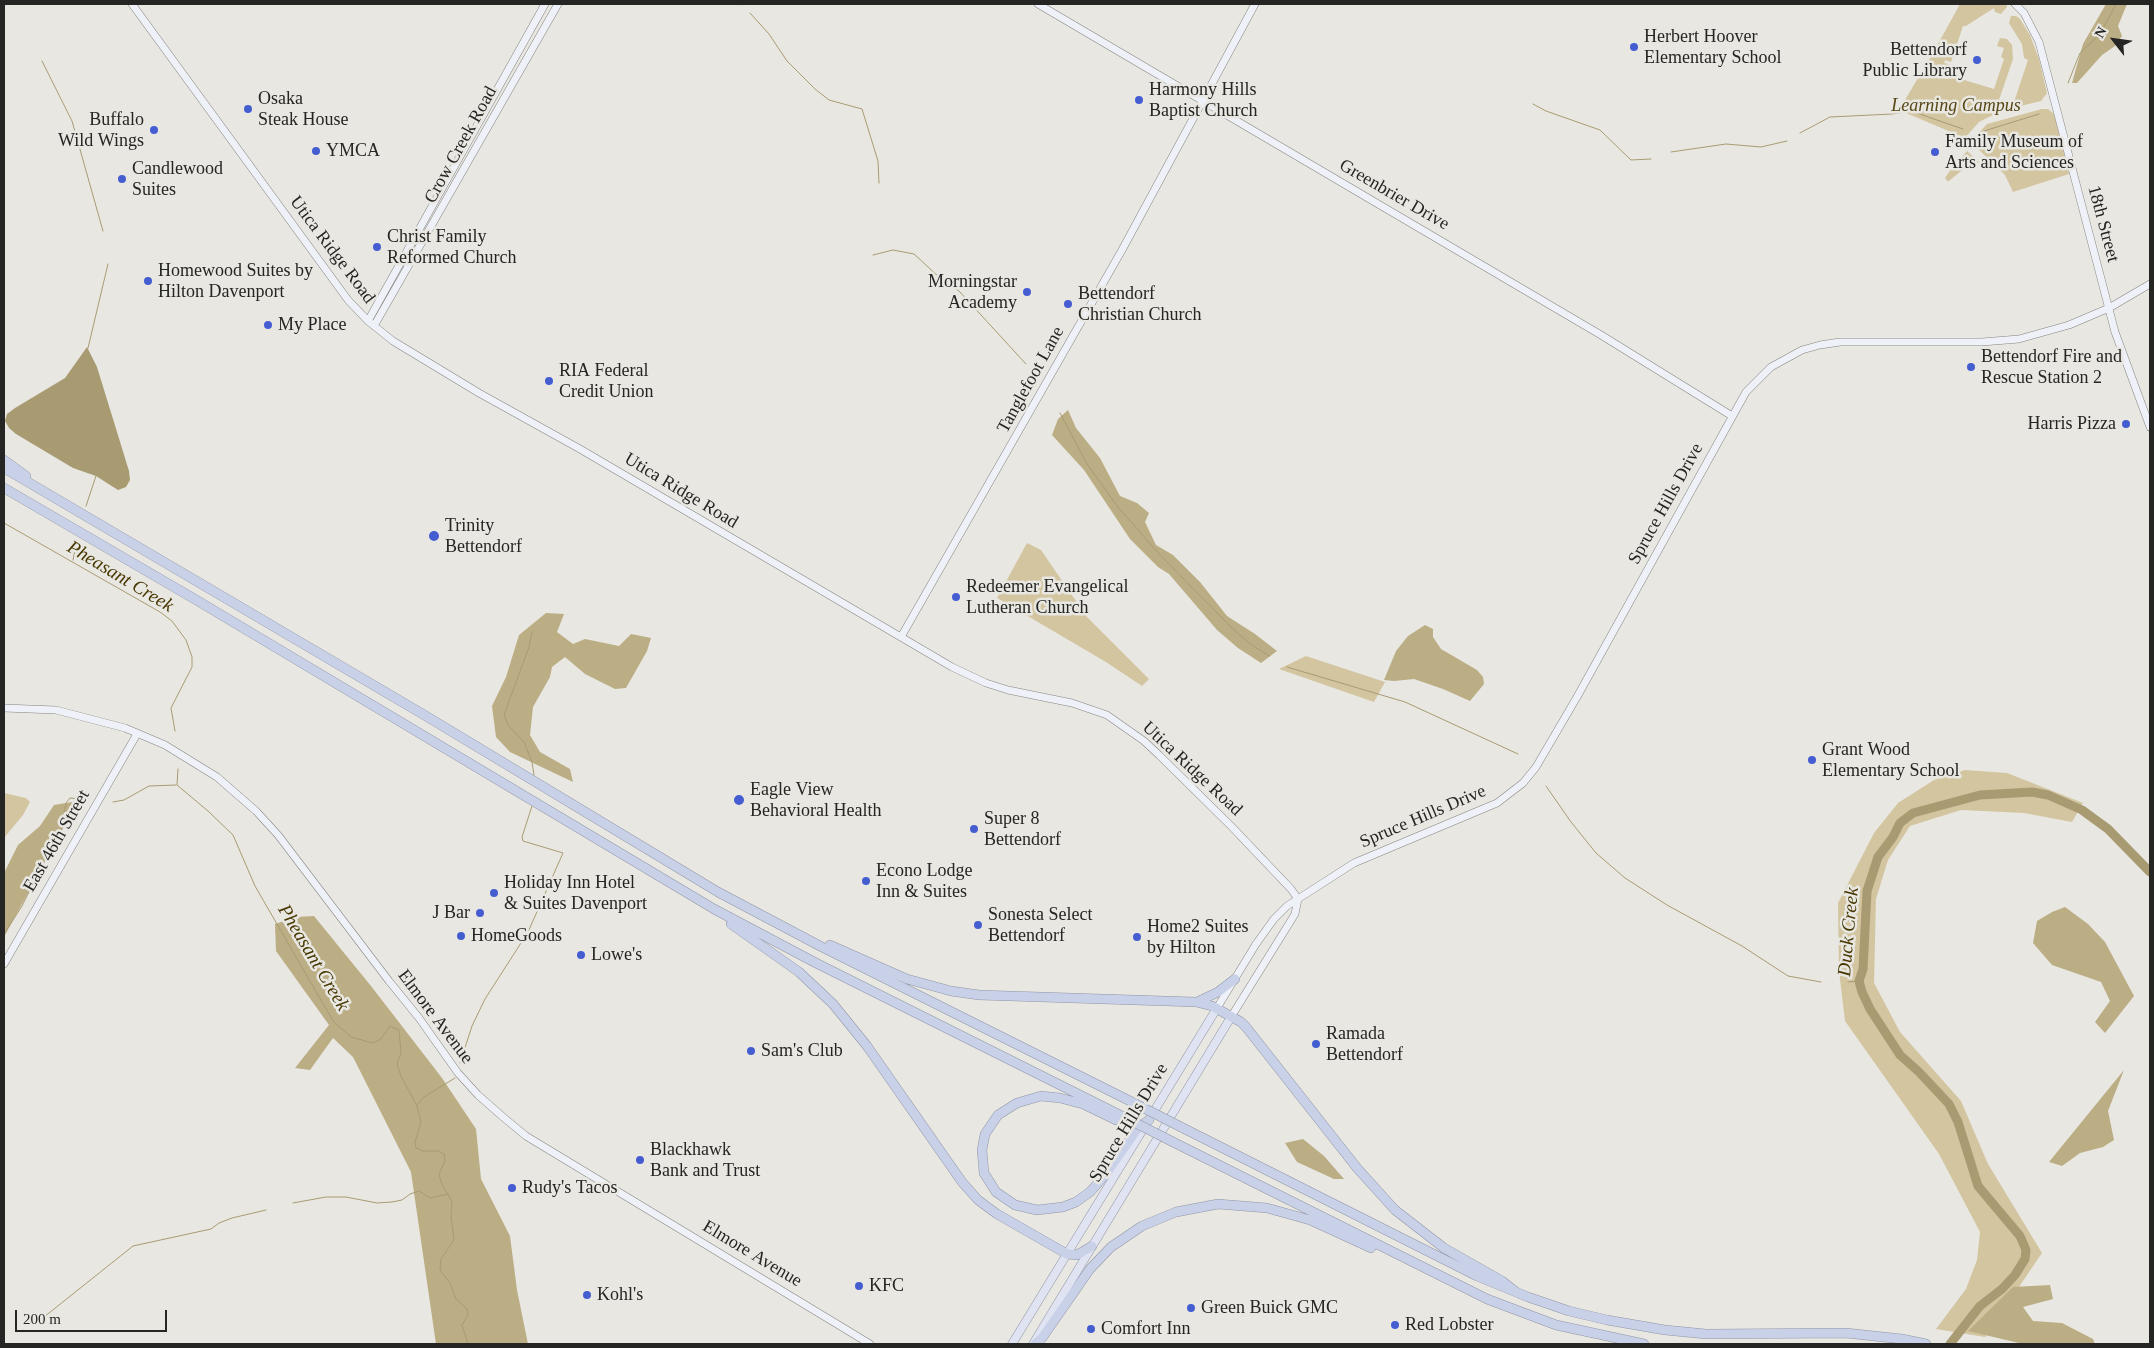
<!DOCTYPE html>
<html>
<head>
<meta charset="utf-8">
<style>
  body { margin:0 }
  #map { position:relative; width:2154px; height:1348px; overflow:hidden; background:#e9e7e2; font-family:"Times New Roman",serif }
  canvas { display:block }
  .frame { position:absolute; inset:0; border:5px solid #252523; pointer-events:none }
  .north { position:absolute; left:2089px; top:15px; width:50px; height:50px; -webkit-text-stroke:4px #e9e7e2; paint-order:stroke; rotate:300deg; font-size:14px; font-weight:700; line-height:20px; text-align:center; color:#252523 }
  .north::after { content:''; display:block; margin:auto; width:18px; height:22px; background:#252523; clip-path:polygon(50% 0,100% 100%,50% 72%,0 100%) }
  .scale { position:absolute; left:15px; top:1310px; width:152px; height:22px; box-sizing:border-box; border:2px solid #252523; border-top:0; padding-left:6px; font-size:15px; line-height:18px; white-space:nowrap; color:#252523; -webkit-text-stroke:4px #e9e7e2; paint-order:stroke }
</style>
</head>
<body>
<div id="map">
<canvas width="2154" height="1348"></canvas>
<div class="frame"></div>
<div class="north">N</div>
<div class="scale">200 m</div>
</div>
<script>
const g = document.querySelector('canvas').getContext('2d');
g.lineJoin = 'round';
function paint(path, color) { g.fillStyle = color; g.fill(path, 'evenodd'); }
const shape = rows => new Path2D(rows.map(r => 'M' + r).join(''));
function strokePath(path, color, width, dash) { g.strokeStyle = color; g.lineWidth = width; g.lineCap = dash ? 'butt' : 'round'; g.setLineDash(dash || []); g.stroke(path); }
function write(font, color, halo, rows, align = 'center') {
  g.font = font + ' "Times New Roman",serif'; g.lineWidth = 5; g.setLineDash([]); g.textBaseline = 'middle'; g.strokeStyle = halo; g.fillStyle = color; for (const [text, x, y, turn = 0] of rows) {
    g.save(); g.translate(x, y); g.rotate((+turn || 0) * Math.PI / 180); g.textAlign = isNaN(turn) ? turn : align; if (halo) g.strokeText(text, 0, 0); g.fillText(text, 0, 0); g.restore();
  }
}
paint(shape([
  [1960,4,2006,4,2007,7,2001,14,1995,12,1994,8,1966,26,1963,26,1951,62,1945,60,1944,63,1949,64,1946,74,1941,78,1947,79,1954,77,1994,89,2004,59,2001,57,2004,48,1997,46,2000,38,2007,39,2012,45,2013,59,1999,100,1999,112,1979,122,1965,138,1899,110,1921,73,1938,77,1940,68,1933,66,1928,72,1923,71],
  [2011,16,2016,16,2020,19,2030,35,2039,59,2047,93,2041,101,2012,108,2028,60,2024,58,2022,44,2009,23],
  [2042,109,2048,109,2054,114,2069,174,2013,192,2005,175,1975,146,1975,137,1987,124],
  [1967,151,1979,162,1977,163,1973,161,1949,181,1947,181,1945,178,1949,172],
  [1027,543,1041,550,1087,617,1149,679,1142,686,1106,662,997,598],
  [1306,656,1385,682,1374,702,1279,669],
  [1965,770,2007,773,2083,803,2072,822,2024,813,1961,810,1910,826,1888,860,1876,899,1874,983,1900,1032,1961,1101,1988,1164,2042,1253,1985,1337,1936,1329,1966,1289,1977,1260,1980,1232,1939,1154,1845,1021,1839,971,1838,903,1874,833,1898,803,1934,780],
  [4,793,26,798,30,802,23,815,4,838]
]), '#d2c5a0');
paint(shape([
  [2106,4,2127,4,2118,26,2122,36,2115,46,2102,55,2077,83,2072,83,2083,44],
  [1068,410,1076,428,1100,458,1120,496,1137,503,1149,513,1145,522,1156,545,1173,555,1200,582,1227,616,1255,634,1277,651,1261,663,1238,648,1217,630,1169,574,1158,567,1130,539,1084,470,1052,435,1058,419],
  [546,613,564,614,557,632,573,644,585,639,619,646,631,634,651,638,647,651,626,688,615,689,585,674,565,657,552,667,550,677,533,707,530,735,540,752,570,769,573,782,510,752,496,737,492,706,506,677,519,635],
  [1425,625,1433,629,1433,637,1441,649,1477,670,1483,677,1484,684,1470,701,1443,689,1414,679,1394,681,1384,680,1396,651,1408,636],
  [78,801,4,937,4,873,18,845,40,826,54,805],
  [2065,907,2088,924,2105,942,2134,996,2105,1033,2095,1022,2110,1001,2101,982,2052,965,2033,943,2037,921,2052,912],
  [314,916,371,986,442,1078,476,1129,481,1179,510,1236,517,1290,528,1344,436,1344,411,1172,353,1057,333,1038,310,1070,295,1068,329,1025,276,951,275,924,296,917],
  [2124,1070,2108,1111,2114,1140,2103,1147,2080,1153,2062,1166,2049,1162],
  [1303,1139,1324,1156,1344,1179,1334,1179,1297,1162,1285,1143],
  [2050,1285,2053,1299,2023,1307,2033,1321,2062,1323,2093,1339,2095,1344,2023,1344,1968,1331,2013,1287]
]), '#bbad84');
paint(shape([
  [87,347,97,367,129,471,130,480,126,487,118,490,96,476,73,468,16,434,9,428,5,421,7,414,15,408,65,378]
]), '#a89b72');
strokePath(shape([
  [740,4,741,5],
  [750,13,769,34,787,61,815,89,829,100,862,109,878,161,879,183],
  [42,61,72,121,103,231],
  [2068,83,2080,53,2095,39,2105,25,2116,4],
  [1533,104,1546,111,1600,130,1631,160,1651,159],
  [1984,131,2039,114],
  [1800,133,1830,117,1892,114,1911,111,1963,129],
  [1671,152,1726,144,1761,147,1787,141],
  [873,255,893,250,914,254,940,278,959,291,1026,364],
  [88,348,108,264],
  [1060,413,1087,464,1118,507,1160,555,1231,627,1249,643,1269,656],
  [86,506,96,476],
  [4,523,160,612,172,621,186,640,192,657,192,667,171,708,175,731],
  [73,560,76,545],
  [532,632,529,647,504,715,508,725,524,742,532,762,534,775],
  [1287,667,1405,702,1518,754],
  [178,769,177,785,208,811,233,835,255,886,333,1021,351,1037,373,1043,381,1039,390,1026,399,1030,401,1053,397,1064,401,1076,417,1106,421,1122,415,1142,416,1148,423,1151,439,1151,444,1154,445,1161,439,1174,442,1185,452,1201,451,1216,454,1240,441,1259,440,1270,450,1283,456,1299,467,1309,468,1315,462,1325,468,1344],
  [1546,786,1571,822,1596,853,1625,878,1667,905,1742,946,1788,976,1821,982],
  [113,802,124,800,149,786,176,785],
  [4,934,22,906,49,851,61,831,66,803,70,798,81,799],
  [1848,982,1859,981],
  [460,1063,472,1026,485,999,528,932,563,853,523,841,522,837,532,806],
  [417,1105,424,1097,455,1078],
  [293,1203,326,1197,346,1197,377,1203,392,1202,402,1200,410,1194,419,1191,430,1198,448,1194],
  [34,1325,133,1246,211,1229,219,1223,232,1218,266,1210]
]), '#a89b72', 1);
strokePath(shape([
  [1950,1344,1980,1306,2002,1289,2015,1275,2025,1259,2026,1250,2020,1236,1978,1186,1958,1122,1949,1104,1919,1072,1900,1055,1870,1009,1862,992,1859,981,1863,969,1867,891,1878,857,1893,837,1900,823,1913,813,1980,795,2032,792,2048,795,2082,810,2108,829,2150,872]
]), '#a89b72', 9);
const secondary = shape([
  [132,4,348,300,368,321,393,341,479,393,580,449,952,667,986,683,1008,690,1072,703,1107,715,1144,741,1159,755,1232,827,1291,889,1298,899],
  [1038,4,1601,335,1732,416],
  [2015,4,2024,13,2039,42,2115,332,2150,427],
  [368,321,545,4],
  [374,326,558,4],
  [901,637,1122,250,1255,4],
  [4,708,56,710,125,728,165,745,217,777,256,811,278,835,389,981,419,1018,458,1073,478,1095,503,1117,526,1136,870,1344],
  [4,964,137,734],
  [1217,1008,1256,944,1274,919,1287,906,1354,863,1497,803,1523,783,1536,767,1577,697,1746,392,1771,367,1802,350,1820,345,1840,342,1982,342,2019,339,2069,325,2109,308,2150,284],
  [1231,1017,1295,914,1298,899]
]);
const primary = shape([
  [1012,1344,1217,1008],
  [1033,1344,1231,1017]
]);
const highway = shape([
  [4,460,26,476],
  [4,468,426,716,718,892,820,946,1136,1104],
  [4,488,198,601,714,909,816,963,1126,1118],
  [731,924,799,972,833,1004,867,1046,962,1182,978,1200,997,1214,1067,1254,1077,1255,1092,1246],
  [830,945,907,979,951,991,979,995,1196,1002,1212,1006,1241,1022,1246,1027,1357,1168,1395,1210,1444,1248,1502,1281,1516,1292],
  [1197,1002,1218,992,1235,979],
  [1116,1120,1083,1104,1060,1098,1041,1096,1017,1103,998,1115,985,1134,982,1150,984,1173,996,1192,1015,1205,1037,1210,1063,1207,1076,1202,1090,1192,1106,1174,1138,1128,1149,1120],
  [1181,1127,1477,1276,1528,1297,1569,1311,1607,1320,1665,1330,1706,1334,1846,1333,1902,1339,1926,1344],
  [1173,1142,1487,1299,1556,1325,1644,1344],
  [1035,1344,1042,1338,1090,1269,1111,1247,1142,1226,1176,1212,1218,1204,1267,1208,1310,1220,1371,1248]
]);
strokePath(secondary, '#85847f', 8);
strokePath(primary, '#9095a4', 9);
strokePath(highway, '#9095a4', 10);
strokePath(secondary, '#eff1f8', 7);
strokePath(primary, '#dfe3f2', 8);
strokePath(highway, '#c9d1e9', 9);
const highwayBridge = shape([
  [1136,1104,1181,1127],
  [1126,1118,1173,1142]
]);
strokePath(highwayBridge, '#9095a4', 10, []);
strokePath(highwayBridge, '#c9d1e9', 9);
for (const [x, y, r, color] of [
  [1634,47,5,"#445dd1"],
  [1977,60,5,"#445dd1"],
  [1139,100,5,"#445dd1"],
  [248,109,5,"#445dd1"],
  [154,130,5,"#445dd1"],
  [316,151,5,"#445dd1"],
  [1935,152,5,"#445dd1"],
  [122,179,5,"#445dd1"],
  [377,247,5,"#445dd1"],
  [148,281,5,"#445dd1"],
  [1027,292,5,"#445dd1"],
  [1068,304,5,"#445dd1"],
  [268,325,5,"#445dd1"],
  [1971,367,5,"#445dd1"],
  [549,381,5,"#445dd1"],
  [2126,424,5,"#445dd1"],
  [434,536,6,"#445dd1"],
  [956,597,5,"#445dd1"],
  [1812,760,5,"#445dd1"],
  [739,800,6,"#445dd1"],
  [974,829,5,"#445dd1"],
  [866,881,5,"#445dd1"],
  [494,893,5,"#445dd1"],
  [480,913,5,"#445dd1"],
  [978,925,5,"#445dd1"],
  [461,936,5,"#445dd1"],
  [1137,937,5,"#445dd1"],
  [581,955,5,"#445dd1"],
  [1316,1044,5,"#445dd1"],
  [751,1051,5,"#445dd1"],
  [640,1160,5,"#445dd1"],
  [512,1188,5,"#445dd1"],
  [859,1286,5,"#445dd1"],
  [587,1295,5,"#445dd1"],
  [1191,1308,5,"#445dd1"],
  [1395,1325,5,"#445dd1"],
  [1091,1329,5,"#445dd1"]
]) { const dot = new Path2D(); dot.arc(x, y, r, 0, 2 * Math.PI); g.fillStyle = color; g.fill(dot); strokePath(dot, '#e9e7e2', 2); }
write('18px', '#252523', '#e9e7e2', [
  ["Herbert Hoover",1644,37],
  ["Elementary School",1644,58],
  ["Bettendorf",1967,50,"right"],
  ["Public Library",1967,71,"right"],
  ["Harmony Hills",1149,90],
  ["Baptist Church",1149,111],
  ["Osaka",258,99],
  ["Steak House",258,120],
  ["Buffalo",144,120,"right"],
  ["Wild Wings",144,141,"right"],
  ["Family Museum of",1945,142],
  ["Arts and Sciences",1945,163],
  ["YMCA",326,151],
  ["Candlewood",132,169],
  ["Suites",132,190],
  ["Christ Family",387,237],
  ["Reformed Church",387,258],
  ["Homewood Suites by",158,271],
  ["Hilton Davenport",158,292],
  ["Morningstar",1017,282,"right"],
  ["Academy",1017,303,"right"],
  ["Bettendorf",1078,294],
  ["Christian Church",1078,315],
  ["My Place",278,325],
  ["Bettendorf Fire and",1981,357],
  ["Rescue Station 2",1981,378],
  ["RIA Federal",559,371],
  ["Credit Union",559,392],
  ["Harris Pizza",2116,424,"right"],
  ["Trinity",445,526],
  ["Bettendorf",445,547],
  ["Redeemer Evangelical",966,587],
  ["Lutheran Church",966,608],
  ["Grant Wood",1822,750],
  ["Elementary School",1822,771],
  ["Eagle View",750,790],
  ["Behavioral Health",750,811],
  ["Super 8",984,819],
  ["Bettendorf",984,840],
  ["Econo Lodge",876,871],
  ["Inn & Suites",876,892],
  ["Holiday Inn Hotel",504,883],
  ["& Suites Davenport",504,904],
  ["J Bar",470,913,"right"],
  ["Sonesta Select",988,915],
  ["Bettendorf",988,936],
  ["Home2 Suites",1147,927],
  ["by Hilton",1147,948],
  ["HomeGoods",471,936],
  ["Lowe's",591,955],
  ["Ramada",1326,1034],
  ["Bettendorf",1326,1055],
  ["Sam's Club",761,1051],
  ["Blackhawk",650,1150],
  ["Bank and Trust",650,1171],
  ["Rudy's Tacos",522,1188],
  ["KFC",869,1286],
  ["Kohl's",597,1295],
  ["Green Buick GMC",1201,1308],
  ["Red Lobster",1405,1325],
  ["Comfort Inn",1101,1329]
], 'left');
write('italic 18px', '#574715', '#e9e7e2', [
  ["Learning Campus",1956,106]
]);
write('18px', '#252523', '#e9e7e2', [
  ["Crow Creek Road",461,145,-61],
  ["Greenbrier Drive",1394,195,30],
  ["18th Street",2103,224,75],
  ["Utica Ridge Road",332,250,53],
  ["Tanglefoot Lane",1031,380,-61],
  ["Utica Ridge Road",681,491,31],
  ["Spruce Hills Drive",1666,504,-61],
  ["Utica Ridge Road",1192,769,43],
  ["Spruce Hills Drive",1423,817,-23],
  ["East 46th Street",57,841,-60],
  ["Elmore Avenue",435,1017,53],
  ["Spruce Hills Drive",1129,1123,-59],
  ["Elmore Avenue",752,1254,31]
]);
write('italic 19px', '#473700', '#e9e7e2', [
  ["Pheasant Creek",120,577,31],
  ["Duck Creek",1849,932,-85],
  ["Pheasant Creek",313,958,59]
]);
</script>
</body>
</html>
